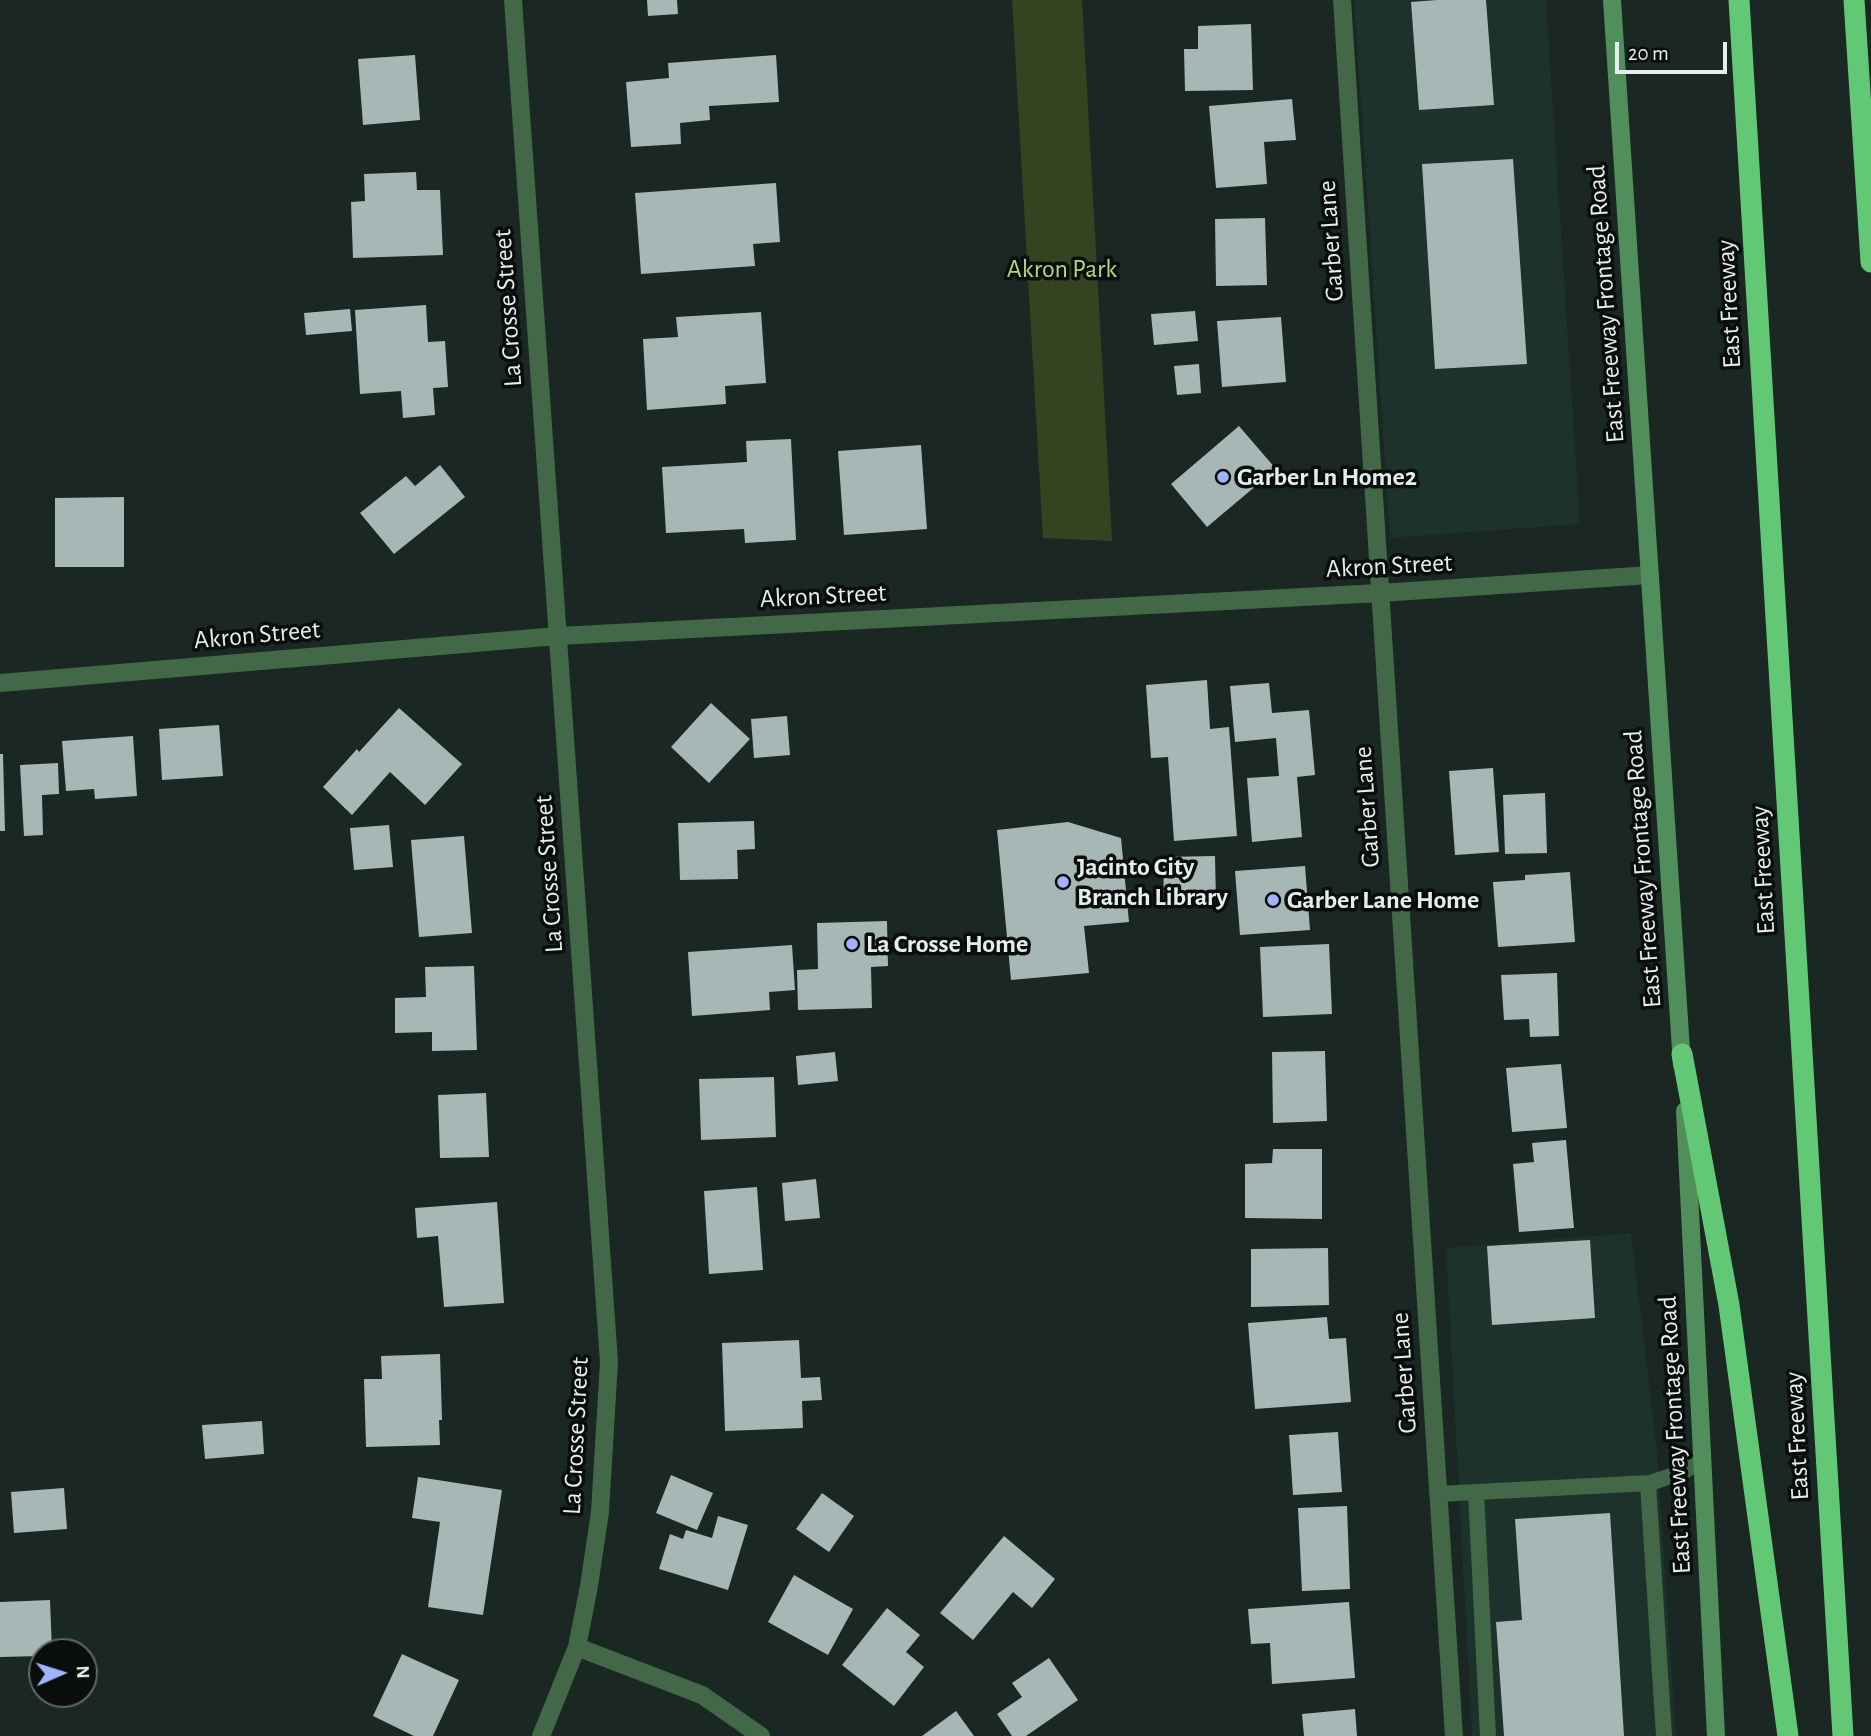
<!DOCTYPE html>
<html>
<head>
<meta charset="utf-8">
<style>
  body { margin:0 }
  #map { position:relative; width:1871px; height:1736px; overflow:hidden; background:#1a2722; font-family:"Alegreya Sans",sans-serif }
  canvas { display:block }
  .north { position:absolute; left:28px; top:1638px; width:70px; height:70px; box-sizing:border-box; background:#090e0c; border:2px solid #616865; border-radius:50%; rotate:87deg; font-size:19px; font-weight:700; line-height:28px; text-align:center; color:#e6eeeb }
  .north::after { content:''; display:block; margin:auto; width:24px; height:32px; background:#a1b3fd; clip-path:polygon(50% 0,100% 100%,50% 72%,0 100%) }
  .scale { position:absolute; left:1615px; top:42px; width:112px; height:32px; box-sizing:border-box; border:4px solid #e6eeeb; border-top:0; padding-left:9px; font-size:21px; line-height:24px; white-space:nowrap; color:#e6eeeb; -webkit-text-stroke:5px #090e0c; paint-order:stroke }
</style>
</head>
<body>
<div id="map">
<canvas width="1871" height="1736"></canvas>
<div class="north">N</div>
<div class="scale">20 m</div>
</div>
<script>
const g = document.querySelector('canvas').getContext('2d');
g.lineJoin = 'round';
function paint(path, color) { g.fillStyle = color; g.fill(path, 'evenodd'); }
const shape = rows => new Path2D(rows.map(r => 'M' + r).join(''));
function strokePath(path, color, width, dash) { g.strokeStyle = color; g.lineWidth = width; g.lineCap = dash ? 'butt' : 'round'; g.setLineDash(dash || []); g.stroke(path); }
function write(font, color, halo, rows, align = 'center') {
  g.font = font + ' "Alegreya Sans",sans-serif'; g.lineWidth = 7; g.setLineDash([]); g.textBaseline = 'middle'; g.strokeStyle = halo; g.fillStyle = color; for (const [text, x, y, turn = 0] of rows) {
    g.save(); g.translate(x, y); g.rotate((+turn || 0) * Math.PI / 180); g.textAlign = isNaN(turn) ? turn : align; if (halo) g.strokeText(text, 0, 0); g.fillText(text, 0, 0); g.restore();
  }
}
paint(shape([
  [1354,0,1546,0,1580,524,1390,538],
  [1631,1233,1656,1441,1676,1736,1472,1736,1446,1248]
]), '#1d322a');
paint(shape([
  [1012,0,1082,0,1112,541,1043,538]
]), '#354321');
paint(shape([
  [647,0,677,0,678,14,648,16],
  [1437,0,1486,0,1494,105,1419,110,1411,2],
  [1251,24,1253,90,1185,91,1184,49,1198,49,1198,26],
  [415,55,420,120,363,125,358,59],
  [776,55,779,102,709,106,710,120,680,123,681,144,631,147,626,82,669,78,668,63],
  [1292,99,1296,140,1264,142,1267,184,1216,188,1209,106],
  [1513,159,1527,364,1435,369,1422,164],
  [416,172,417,190,440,190,443,255,353,258,351,202,365,201,364,174],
  [776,183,780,242,753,244,755,266,641,274,635,193],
  [1265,218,1267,285,1216,286,1215,219],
  [426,305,428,342,445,341,448,387,433,388,435,415,403,418,401,391,360,394,355,310],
  [350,309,352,331,306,335,304,313],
  [1195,311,1198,341,1154,345,1151,314],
  [761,312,766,383,725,386,726,404,647,410,643,339,678,337,676,317],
  [1281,317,1286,382,1222,387,1217,321],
  [1199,364,1201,393,1177,395,1174,366],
  [1239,426,1276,469,1207,527,1171,484],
  [791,439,796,540,745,543,744,529,666,533,662,467,747,462,746,441],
  [921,445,927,529,844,535,838,451],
  [440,465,465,497,394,554,360,513,406,476,415,486],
  [124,497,124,567,55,567,55,498],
  [1207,680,1210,729,1229,727,1237,836,1174,841,1168,757,1151,758,1146,685],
  [1269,683,1272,713,1309,710,1315,775,1297,777,1302,837,1252,842,1247,778,1279,776,1276,738,1235,742,1230,686],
  [711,703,750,739,709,783,671,747],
  [399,708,462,764,425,805,390,772,352,815,323,787,357,749,359,752],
  [787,716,790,755,754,758,751,719],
  [219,725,223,776,162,780,159,729],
  [133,736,137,796,95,799,94,789,66,791,62,741],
  [0,754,3,754,5,831,0,831],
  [58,763,59,794,42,795,43,835,24,836,20,765],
  [1493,768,1499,852,1455,855,1449,771],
  [1545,793,1547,853,1505,854,1503,795],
  [754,821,755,849,737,850,738,879,680,880,678,823],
  [1068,822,1121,838,1129,922,1084,926,1089,973,1011,980,997,830],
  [389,825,393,867,354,870,350,828],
  [464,836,472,933,419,937,411,840],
  [1215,856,1216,901,1164,902,1163,857],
  [1305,866,1310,930,1240,935,1235,871],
  [1570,872,1575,942,1498,947,1493,882,1525,880,1525,875],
  [887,921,888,966,871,967,872,1008,798,1010,797,970,818,969,817,923],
  [1329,944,1332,1014,1263,1017,1260,947],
  [792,945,795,990,769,992,770,1010,692,1016,688,952],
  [474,966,477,1050,432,1051,432,1032,395,1033,395,998,426,997,425,967],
  [1557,973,1559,1036,1530,1037,1529,1019,1504,1020,1501,975],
  [1325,1051,1327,1121,1273,1123,1272,1052],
  [835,1052,838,1081,798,1085,796,1056],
  [1561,1064,1567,1128,1512,1132,1506,1068],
  [774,1077,776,1137,701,1140,699,1079],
  [486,1093,489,1157,440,1158,438,1095],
  [1566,1140,1574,1228,1519,1232,1513,1164,1534,1162,1532,1143],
  [1273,1149,1322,1149,1322,1219,1245,1218,1245,1164,1272,1163],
  [816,1179,820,1218,785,1221,782,1183],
  [757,1187,763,1270,709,1274,704,1191],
  [497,1202,504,1303,444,1307,438,1236,417,1238,415,1208],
  [1590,1240,1595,1318,1492,1325,1487,1246],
  [1328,1248,1329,1305,1251,1307,1251,1249],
  [1327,1317,1329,1339,1346,1338,1351,1402,1255,1409,1248,1323],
  [799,1340,801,1378,820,1377,822,1400,802,1401,803,1428,725,1431,722,1343],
  [440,1354,442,1420,439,1420,440,1445,366,1447,364,1379,382,1379,381,1356],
  [262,1421,264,1454,205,1459,202,1425],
  [1338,1432,1342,1492,1293,1495,1289,1435],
  [671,1475,713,1493,697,1530,656,1513],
  [418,1477,502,1490,483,1615,428,1607,440,1522,412,1518],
  [64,1488,67,1529,14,1533,11,1492],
  [822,1493,854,1516,829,1552,796,1529],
  [1347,1506,1350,1589,1302,1591,1298,1508],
  [1610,1513,1624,1736,1504,1736,1496,1622,1522,1620,1515,1519],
  [718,1516,748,1525,728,1590,659,1569,670,1534,683,1539,686,1530,712,1538],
  [1004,1536,1055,1579,1032,1608,1013,1592,973,1640,940,1613],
  [794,1575,853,1609,828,1655,768,1622],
  [50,1600,52,1652,42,1652,42,1656,0,1657,0,1602],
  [1349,1602,1355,1678,1272,1684,1270,1643,1251,1644,1248,1609],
  [887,1608,920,1635,906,1652,924,1667,894,1706,842,1665],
  [402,1654,459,1680,433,1736,414,1736,373,1716],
  [1049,1658,1078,1700,1026,1736,1012,1736,997,1714,1022,1697,1012,1683],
  [1355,1709,1357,1736,1304,1736,1302,1714],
  [956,1711,974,1736,922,1736]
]), '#a6b7b6');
strokePath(shape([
  [1648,1483,1664,1736],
  [1476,1492,1488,1736],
  [1438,1494,1650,1483,1680,1473,1703,1461]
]), '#426848', 16);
strokePath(shape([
  [513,0,609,1362,600,1512,589,1586,577,1647,541,1736],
  [1342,0,1454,1736],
  [0,683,558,636,1380,593,1650,575],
  [577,1647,702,1695,761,1736]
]), '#426848', 18);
strokePath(shape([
  [1612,0,1682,1065],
  [1685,1111,1716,1736]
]), '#508f5b', 18);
strokePath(shape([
  [1739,0,1843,1736],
  [1854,0,1871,262],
  [1682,1054,1729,1305,1788,1736]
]), '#62c876', 21);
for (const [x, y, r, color] of [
  [1223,477,7,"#a1b3fd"],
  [1063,882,7,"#a1b3fd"],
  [1273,900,7,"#a1b3fd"],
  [852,944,7,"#a1b3fd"]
]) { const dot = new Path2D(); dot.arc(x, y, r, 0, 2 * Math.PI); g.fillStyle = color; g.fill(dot); strokePath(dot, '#090e0c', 2.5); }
write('26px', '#e6eeeb', '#090e0c', [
  ["Garber Lane",1331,241,-94],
  ["East Freeway Frontage Road",1606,304,-94],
  ["East Freeway",1729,304,-93],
  ["La Crosse Street",508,308,-94],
  ["Akron Street",1389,566,-3],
  ["Akron Street",823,596,-3],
  ["Akron Street",257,635,-5],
  ["Garber Lane",1367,807,-94],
  ["East Freeway Frontage Road",1643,869,-94],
  ["East Freeway",1763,870,-93],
  ["La Crosse Street",549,874,-94],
  ["Garber Lane",1404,1373,-94],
  ["East Freeway Frontage Road",1675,1435,-93],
  ["La Crosse Street",576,1436,-87],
  ["East Freeway",1797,1436,-93]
]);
write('26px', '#b1d67e', '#090e0c', [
  ["Akron Park",1062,269]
]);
write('bold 26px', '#e6eeeb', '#090e0c', [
  ["Garber Ln Home2",1237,477],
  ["Jacinto City",1077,867],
  ["Branch Library",1077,897],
  ["Garber Lane Home",1287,900],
  ["La Crosse Home",866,944]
], 'left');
</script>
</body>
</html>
